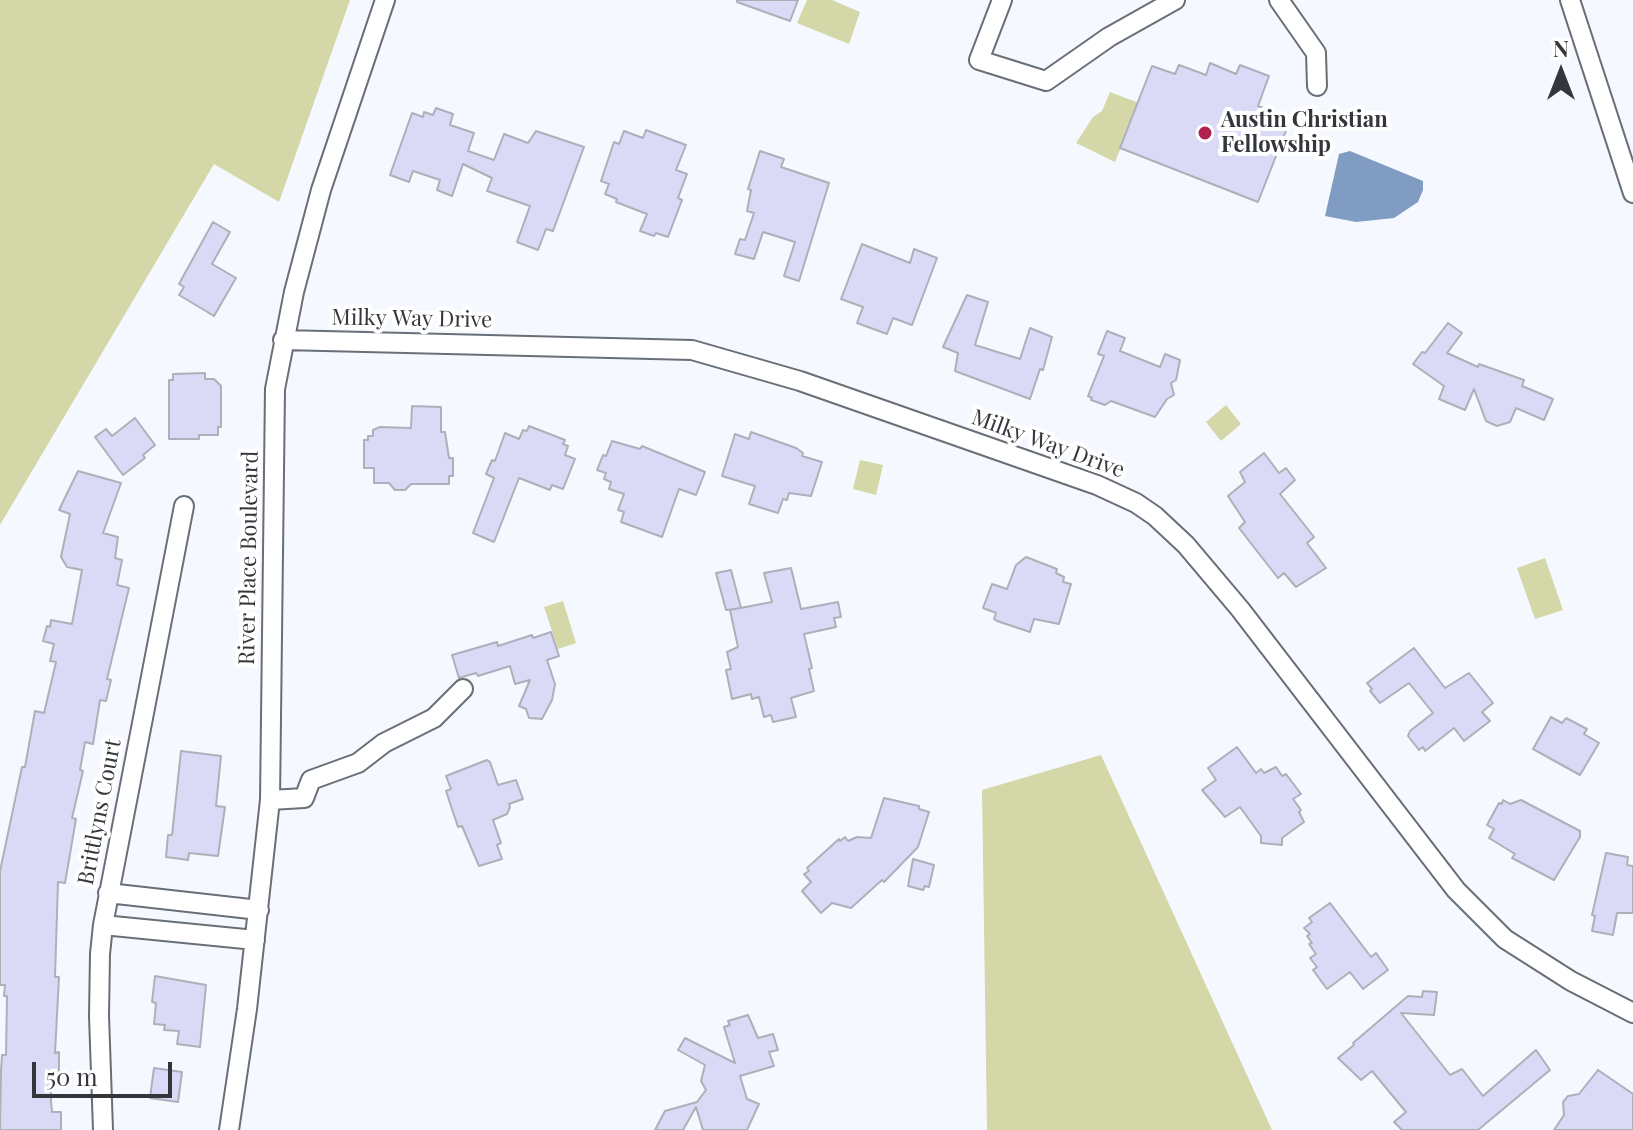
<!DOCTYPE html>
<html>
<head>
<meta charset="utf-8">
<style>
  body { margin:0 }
  #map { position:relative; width:1633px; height:1130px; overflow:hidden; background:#f5f9ff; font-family:"Playfair Display",serif }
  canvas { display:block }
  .north { position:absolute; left:1521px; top:32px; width:80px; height:80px; -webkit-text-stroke:6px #fff; paint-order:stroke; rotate:0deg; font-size:22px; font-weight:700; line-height:32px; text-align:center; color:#33363a }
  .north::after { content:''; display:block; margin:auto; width:28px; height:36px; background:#33363a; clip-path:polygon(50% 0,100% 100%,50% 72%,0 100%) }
  .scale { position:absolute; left:32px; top:1062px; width:140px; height:36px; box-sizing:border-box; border:4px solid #33363a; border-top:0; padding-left:10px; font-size:24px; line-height:28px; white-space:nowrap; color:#33363a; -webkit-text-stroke:6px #fff; paint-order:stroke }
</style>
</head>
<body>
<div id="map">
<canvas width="1633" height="1130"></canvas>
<div class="north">N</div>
<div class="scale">50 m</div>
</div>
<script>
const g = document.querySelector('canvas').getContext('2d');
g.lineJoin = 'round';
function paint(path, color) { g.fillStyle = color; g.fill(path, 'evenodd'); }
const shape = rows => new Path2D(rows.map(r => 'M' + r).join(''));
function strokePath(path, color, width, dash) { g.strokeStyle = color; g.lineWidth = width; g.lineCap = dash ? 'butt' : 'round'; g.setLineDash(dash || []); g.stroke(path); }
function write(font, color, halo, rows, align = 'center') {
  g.font = font + ' "Playfair Display",serif'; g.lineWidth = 8; g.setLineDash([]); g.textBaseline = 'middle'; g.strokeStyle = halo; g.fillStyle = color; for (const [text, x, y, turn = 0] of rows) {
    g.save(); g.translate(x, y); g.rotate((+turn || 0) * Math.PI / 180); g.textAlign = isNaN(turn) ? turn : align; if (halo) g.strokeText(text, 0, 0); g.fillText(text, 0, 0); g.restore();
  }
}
paint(shape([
  [0,0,350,0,279,202,214,164,0,525],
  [807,0,832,0,860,12,849,44,797,23],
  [1110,92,1139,103,1115,162,1076,143,1093,117,1102,111],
  [1226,405,1241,424,1221,441,1206,422],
  [860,460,883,465,876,495,853,489],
  [1545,558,1563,610,1535,619,1517,568],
  [563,601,576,643,558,649,544,607],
  [1101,755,1272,1130,987,1130,982,790]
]), '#d4d7a7');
paint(shape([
  [1350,151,1423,181,1423,190,1418,202,1394,218,1356,222,1325,216,1339,154]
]), '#809cc2');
const building = shape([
  [737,0,798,0,790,21,737,2,737,0],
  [1210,63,1236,74,1240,65,1269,76,1258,106,1291,118,1258,202,1120,148,1152,66,1175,74,1179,65,1206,75,1210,63],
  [436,108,453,114,450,125,474,133,468,151,494,160,504,134,528,143,536,131,584,147,553,231,546,229,538,250,517,242,530,206,487,191,492,178,463,164,452,196,437,190,440,180,413,171,409,182,390,175,412,113,423,117,424,112,433,115,436,108],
  [646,130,686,145,676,170,687,174,678,198,682,200,668,237,656,233,654,236,640,231,647,214,616,202,617,199,605,194,609,184,601,181,614,142,619,144,624,131,643,138,646,130],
  [760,151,784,159,781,167,829,183,799,281,784,276,795,242,763,232,754,259,735,254,740,239,745,240,754,213,747,211,751,190,748,189,760,151],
  [213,222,230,232,212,264,236,278,214,316,179,295,184,287,179,284,213,222],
  [862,244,910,263,914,249,937,258,912,325,893,318,887,334,857,323,863,307,841,299,862,244],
  [967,295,988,302,975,345,1020,359,1030,328,1052,337,1043,370,1040,369,1030,399,955,371,958,353,943,347,967,295],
  [1448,323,1462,333,1447,353,1478,367,1479,364,1524,380,1522,386,1553,399,1544,420,1516,408,1510,422,1497,426,1486,421,1474,389,1465,410,1439,399,1444,386,1413,364,1422,352,1425,353,1448,323],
  [1107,331,1125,338,1120,351,1160,367,1165,354,1180,360,1176,380,1171,383,1174,395,1167,399,1155,417,1111,401,1105,405,1091,400,1092,398,1088,396,1104,356,1098,354,1107,331],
  [205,373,205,379,214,379,221,386,221,427,218,427,218,435,199,435,199,439,169,439,169,380,173,380,173,374,205,373],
  [412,406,441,407,441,432,445,432,449,458,453,458,453,476,449,476,449,484,411,484,405,490,395,490,389,483,374,483,374,468,364,468,364,440,368,440,368,436,373,436,373,430,380,427,411,428,412,406],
  [135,418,155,445,143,455,145,458,123,475,95,437,106,429,112,436,135,418],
  [529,426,565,440,563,444,568,446,565,455,575,459,563,489,552,485,550,490,519,478,494,542,473,533,494,478,486,474,492,460,495,461,505,433,519,439,523,430,527,431,529,426],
  [751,432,796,448,803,453,802,456,822,462,811,496,789,493,787,500,783,499,778,513,749,504,755,486,722,476,735,434,749,439,751,432],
  [612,441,640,449,642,446,705,472,696,495,679,489,662,537,621,522,624,512,618,510,624,494,609,489,611,482,604,479,606,473,597,470,603,455,606,456,612,441],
  [1264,453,1279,473,1286,468,1295,480,1280,494,1314,537,1307,543,1326,568,1296,587,1284,573,1278,578,1239,528,1245,522,1228,496,1245,482,1240,472,1264,453],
  [78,471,121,483,103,533,118,537,115,558,122,560,117,585,129,588,107,679,111,680,106,701,100,700,93,744,85,742,80,770,83,771,72,818,76,819,65,883,58,882,55,977,59,977,55,1053,59,1052,59,1073,51,1073,51,1101,52,1112,61,1112,61,1130,0,1130,1,1070,2,1055,6,1055,7,996,4,996,5,985,0,985,0,871,22,767,25,767,35,711,44,713,56,662,50,661,54,644,43,641,47,626,50,627,51,620,72,624,82,570,67,567,61,557,70,514,59,510,78,471],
  [1026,557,1057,569,1056,573,1064,577,1063,582,1071,584,1059,624,1034,619,1030,632,997,621,994,619,996,613,983,608,992,584,1007,589,1016,565,1026,557],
  [791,568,801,609,838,602,841,617,834,618,836,627,804,634,812,668,809,669,814,691,791,698,796,717,773,722,771,715,764,717,759,697,752,699,751,694,732,699,726,670,731,669,727,652,738,647,730,610,772,602,764,573,791,568],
  [731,570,741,608,726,610,716,573,731,570],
  [551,632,559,656,547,660,555,684,552,700,542,719,529,718,526,709,519,706,530,680,515,684,510,666,478,676,476,673,459,678,452,655,497,642,498,646,532,635,533,638,551,632],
  [1414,648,1445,688,1469,673,1493,703,1482,712,1490,721,1464,741,1454,728,1425,751,1423,747,1419,750,1408,736,1410,731,1433,713,1409,683,1380,703,1370,691,1372,689,1367,683,1414,648],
  [1551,717,1562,723,1566,718,1587,729,1584,734,1599,743,1580,775,1533,749,1551,717],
  [1237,747,1256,773,1261,769,1264,773,1276,767,1282,776,1286,774,1301,794,1293,799,1301,810,1299,812,1304,822,1282,838,1282,845,1261,843,1261,836,1240,807,1225,817,1202,790,1216,780,1208,768,1237,747],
  [181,751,221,756,216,806,225,807,218,856,189,853,188,860,166,857,168,835,172,835,181,751],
  [487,760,490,762,498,785,516,780,523,799,509,804,510,807,507,814,493,820,501,843,497,845,502,859,479,866,462,826,458,827,446,791,451,789,446,776,487,760],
  [884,798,919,806,919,809,929,812,918,847,884,882,882,880,851,908,832,903,821,913,802,891,811,882,804,874,809,871,807,868,839,839,840,841,845,837,848,841,857,837,871,838,884,798],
  [1503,800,1510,804,1521,800,1580,831,1580,837,1554,880,1512,858,1515,854,1489,838,1494,829,1487,825,1499,803,1502,804,1503,800],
  [1606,853,1628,857,1627,865,1633,866,1633,913,1617,913,1613,935,1592,931,1595,916,1592,915,1606,853],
  [913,859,934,865,929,887,925,886,923,890,908,886,913,859],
  [1330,903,1371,957,1376,953,1388,970,1363,989,1350,972,1327,989,1313,970,1317,967,1310,958,1316,954,1309,944,1312,943,1307,936,1310,934,1304,928,1312,922,1309,918,1330,903],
  [155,976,206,985,200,1047,177,1044,179,1031,164,1030,165,1025,154,1024,156,1003,152,1002,155,976],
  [1423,991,1437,992,1434,1015,1401,1013,1450,1075,1462,1069,1483,1096,1536,1050,1550,1070,1478,1130,1402,1130,1394,1122,1406,1112,1372,1071,1361,1080,1338,1058,1354,1045,1353,1043,1408,996,1422,997,1423,991],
  [748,1015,758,1038,773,1034,778,1050,769,1052,774,1066,740,1076,747,1099,759,1104,747,1130,703,1130,696,1107,683,1130,655,1130,665,1111,697,1102,706,1090,701,1081,705,1065,678,1050,685,1038,735,1063,724,1027,730,1025,728,1021,748,1015],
  [154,1068,182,1072,178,1102,150,1098,154,1068],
  [1598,1070,1633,1094,1633,1130,1554,1130,1564,1115,1563,1102,1568,1096,1579,1094,1598,1070]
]);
paint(building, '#dadaf7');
strokePath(building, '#afafba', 2);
const minor = shape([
  [1002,0,979,60,1046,81,1109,37,1175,0],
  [1279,0,1316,53,1317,86],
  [1570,0,1633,193],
  [283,340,692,350,800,381,1097,485,1136,503,1155,516,1186,545,1240,609,1456,890,1505,939,1571,981,1633,1013],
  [270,800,304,798,311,780,358,763,384,743,434,718,463,689],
  [108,893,259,910],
  [103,925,255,940],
  [103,1130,99,1016,100,954,103,925,184,506],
  [229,1130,247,1009,270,800,275,389,294,292,321,190,385,0]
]);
strokePath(minor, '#696f77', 22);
strokePath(minor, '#fff', 18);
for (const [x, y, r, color] of [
  [1205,133,8,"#b3224e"]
]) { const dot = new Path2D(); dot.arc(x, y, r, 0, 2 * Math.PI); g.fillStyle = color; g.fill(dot); strokePath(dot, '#fff', 3); }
write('bold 22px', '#33363a', '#fff', [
  ["Austin Christian",1221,120],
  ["Fellowship",1221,145]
], 'left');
write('22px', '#33363a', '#fff', [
  ["Milky Way Drive",412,319,1],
  ["Milky Way Drive",1048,444,20],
  ["River Place Boulevard",249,558,-89],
  ["Brittlyns Court",100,812,-79]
]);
</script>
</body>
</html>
